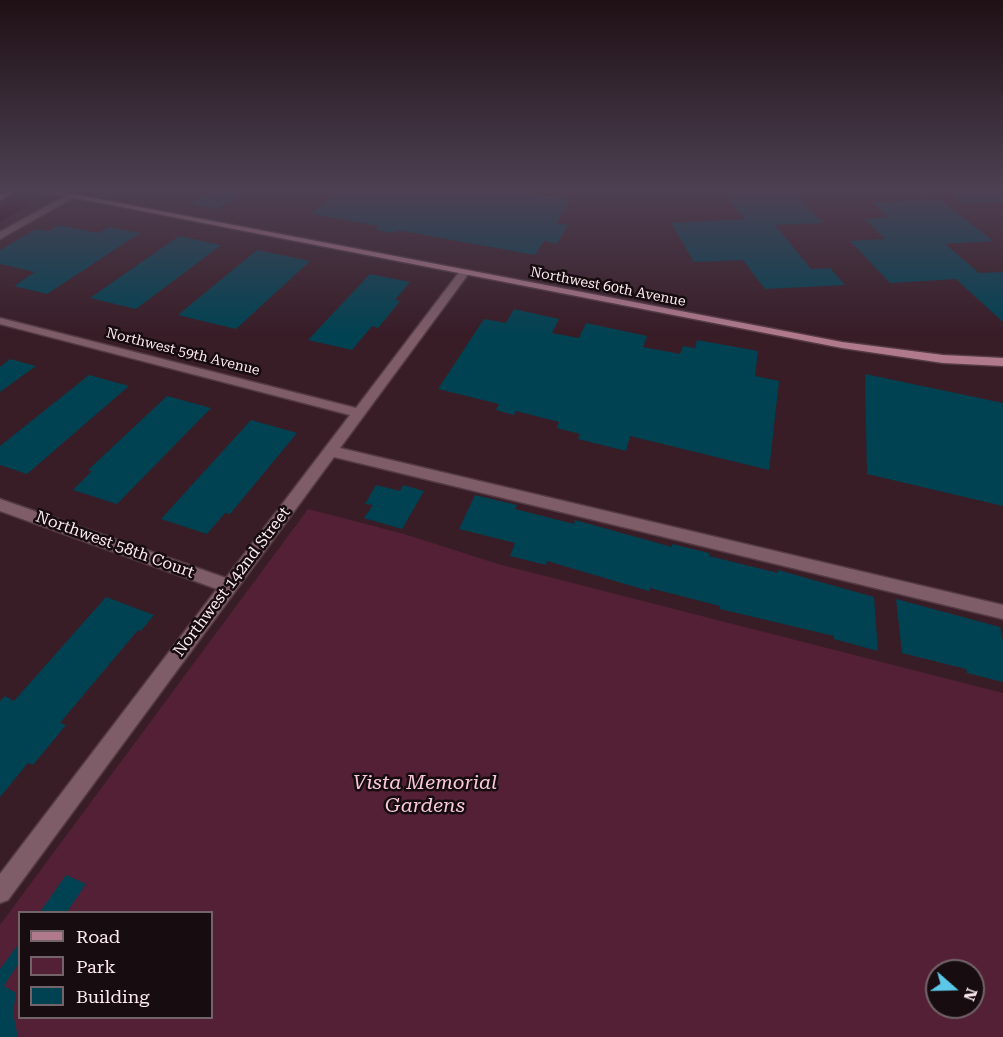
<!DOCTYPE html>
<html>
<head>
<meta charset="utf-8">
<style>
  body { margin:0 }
  #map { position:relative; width:1003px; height:1037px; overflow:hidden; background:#381d27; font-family:"Roboto Serif",serif }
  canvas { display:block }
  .legend { position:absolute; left:18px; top:911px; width:195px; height:108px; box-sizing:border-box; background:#170c10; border:2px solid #736469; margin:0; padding:8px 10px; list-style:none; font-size:18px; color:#fce9ef }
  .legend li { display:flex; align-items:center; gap:12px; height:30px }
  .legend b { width:30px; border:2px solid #736469 }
  .north { position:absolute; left:925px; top:959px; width:60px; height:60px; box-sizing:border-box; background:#170c10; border:2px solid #736469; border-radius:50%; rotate:110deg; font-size:16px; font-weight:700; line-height:24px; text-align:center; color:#fce9ef }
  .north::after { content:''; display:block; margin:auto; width:21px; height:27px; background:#5cc7e7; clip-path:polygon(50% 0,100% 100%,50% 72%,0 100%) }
</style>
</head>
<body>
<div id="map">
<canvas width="1003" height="1037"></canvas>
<ul class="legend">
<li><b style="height:8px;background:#b0798c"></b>Road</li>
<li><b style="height:16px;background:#542036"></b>Park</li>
<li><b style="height:16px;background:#014252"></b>Building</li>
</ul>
<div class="north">N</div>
</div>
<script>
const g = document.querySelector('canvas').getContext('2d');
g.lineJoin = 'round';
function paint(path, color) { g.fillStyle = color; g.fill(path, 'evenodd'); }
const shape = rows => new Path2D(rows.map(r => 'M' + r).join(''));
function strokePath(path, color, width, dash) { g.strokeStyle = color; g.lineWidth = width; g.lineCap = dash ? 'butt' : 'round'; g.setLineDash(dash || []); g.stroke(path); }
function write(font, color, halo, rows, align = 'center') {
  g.font = font + ' "Roboto Serif",serif'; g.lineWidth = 5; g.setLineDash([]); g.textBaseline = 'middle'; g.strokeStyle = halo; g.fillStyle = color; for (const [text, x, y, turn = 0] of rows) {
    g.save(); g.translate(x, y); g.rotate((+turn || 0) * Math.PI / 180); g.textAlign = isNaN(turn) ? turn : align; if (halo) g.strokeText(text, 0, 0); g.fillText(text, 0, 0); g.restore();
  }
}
paint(shape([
  [308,509,404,534,498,564,1003,693,1003,1037,0,1037,0,925],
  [20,912,212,912,212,1018,20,1018],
  [937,971,973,971,973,1007,937,1007]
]), '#542036');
paint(shape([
  [29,196,39,199,0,222,0,207]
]), '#310017');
paint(shape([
  [213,189,250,189,217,209,191,204],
  [353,189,505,189,571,199,556,223,568,225,557,244,544,241,535,255,397,230,394,233,375,230,379,226,311,214,337,192,347,194],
  [792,189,823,223,775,225,811,269,830,268,845,285,765,289,743,260,694,262,671,223,744,219,724,193],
  [944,189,1003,189,1003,202,964,204],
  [940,199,993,241,945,244,979,273,1003,272,1003,322,956,279,890,283,850,241,885,239,865,219,888,217,871,202],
  [59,225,98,233,109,227,140,233,47,294,14,286,35,272,0,264,0,250,36,229,48,231],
  [179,236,221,245,136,309,90,298],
  [257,250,310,261,236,329,178,315],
  [370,274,410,282,395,300,400,301,378,328,372,326,352,350,308,340],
  [514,309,559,319,552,333,579,338,586,323,647,336,643,347,680,354,683,346,695,348,697,340,758,351,755,376,779,381,769,470,630,436,626,451,578,439,580,434,557,428,559,422,516,411,514,415,496,410,499,404,438,389,484,319,506,323],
  [10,359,36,366,0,392,0,367],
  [865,374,1003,403,1003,506,867,474],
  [89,375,129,386,27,474,0,465,0,446],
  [167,396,211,408,117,504,73,490,92,471,88,470],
  [251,420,297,433,230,514,225,513,207,534,161,519],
  [376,485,400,491,403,485,424,491,402,529,364,518,373,505,365,504],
  [475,495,517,505,515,509,574,524,575,520,672,547,672,544,709,553,709,556,778,573,778,570,874,597,878,651,834,639,834,636,720,609,720,606,650,588,649,591,547,561,546,565,510,556,515,543,459,529],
  [106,597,154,615,141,631,138,630,60,723,66,725,33,765,28,763,0,797,0,701,5,696,14,701],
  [896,599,1000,627,1003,641,1003,682,967,673,966,669,902,653],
  [66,875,86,884,67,912,40,912],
  [20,942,20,961,4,986,16,993,13,1013,18,1037,0,1037,0,969]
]), '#014252');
const street = shape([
  [69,194,76,196,0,239,0,232,69,194],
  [460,271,469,273,340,448,1003,605,1003,619,334,457,8,900,0,903,0,874,217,589,0,511,0,499,226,578,350,415,0,324,0,318,356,408,460,271]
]);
const secondary = shape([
  [10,189,20,189,0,200,0,194,10,189],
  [30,189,46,189,842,342,943,355,1003,358,1003,366,943,363,842,348,30,189]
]);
strokePath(street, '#533a43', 3);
strokePath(secondary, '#533a43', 3);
paint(street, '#7e5c68');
paint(secondary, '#b0798c');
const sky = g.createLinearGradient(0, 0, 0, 334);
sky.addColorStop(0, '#1f1015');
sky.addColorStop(0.57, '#4d4052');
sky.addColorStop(1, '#4d405200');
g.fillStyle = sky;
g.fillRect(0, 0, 1003, 334);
write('14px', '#fce9ef', '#170c10', [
  ["Northwest 60th Avenue",608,287,11],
  ["Northwest 59th Avenue",183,352,14]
]);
write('16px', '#fce9ef', '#170c10', [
  ["Northwest 58th Court",115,545,20],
  ["Northwest 142nd Street",232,582,-53]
]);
write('italic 20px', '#f7c9d8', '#170c10', [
  ["Vista Memorial",425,783],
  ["Gardens",425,806]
]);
</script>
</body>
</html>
